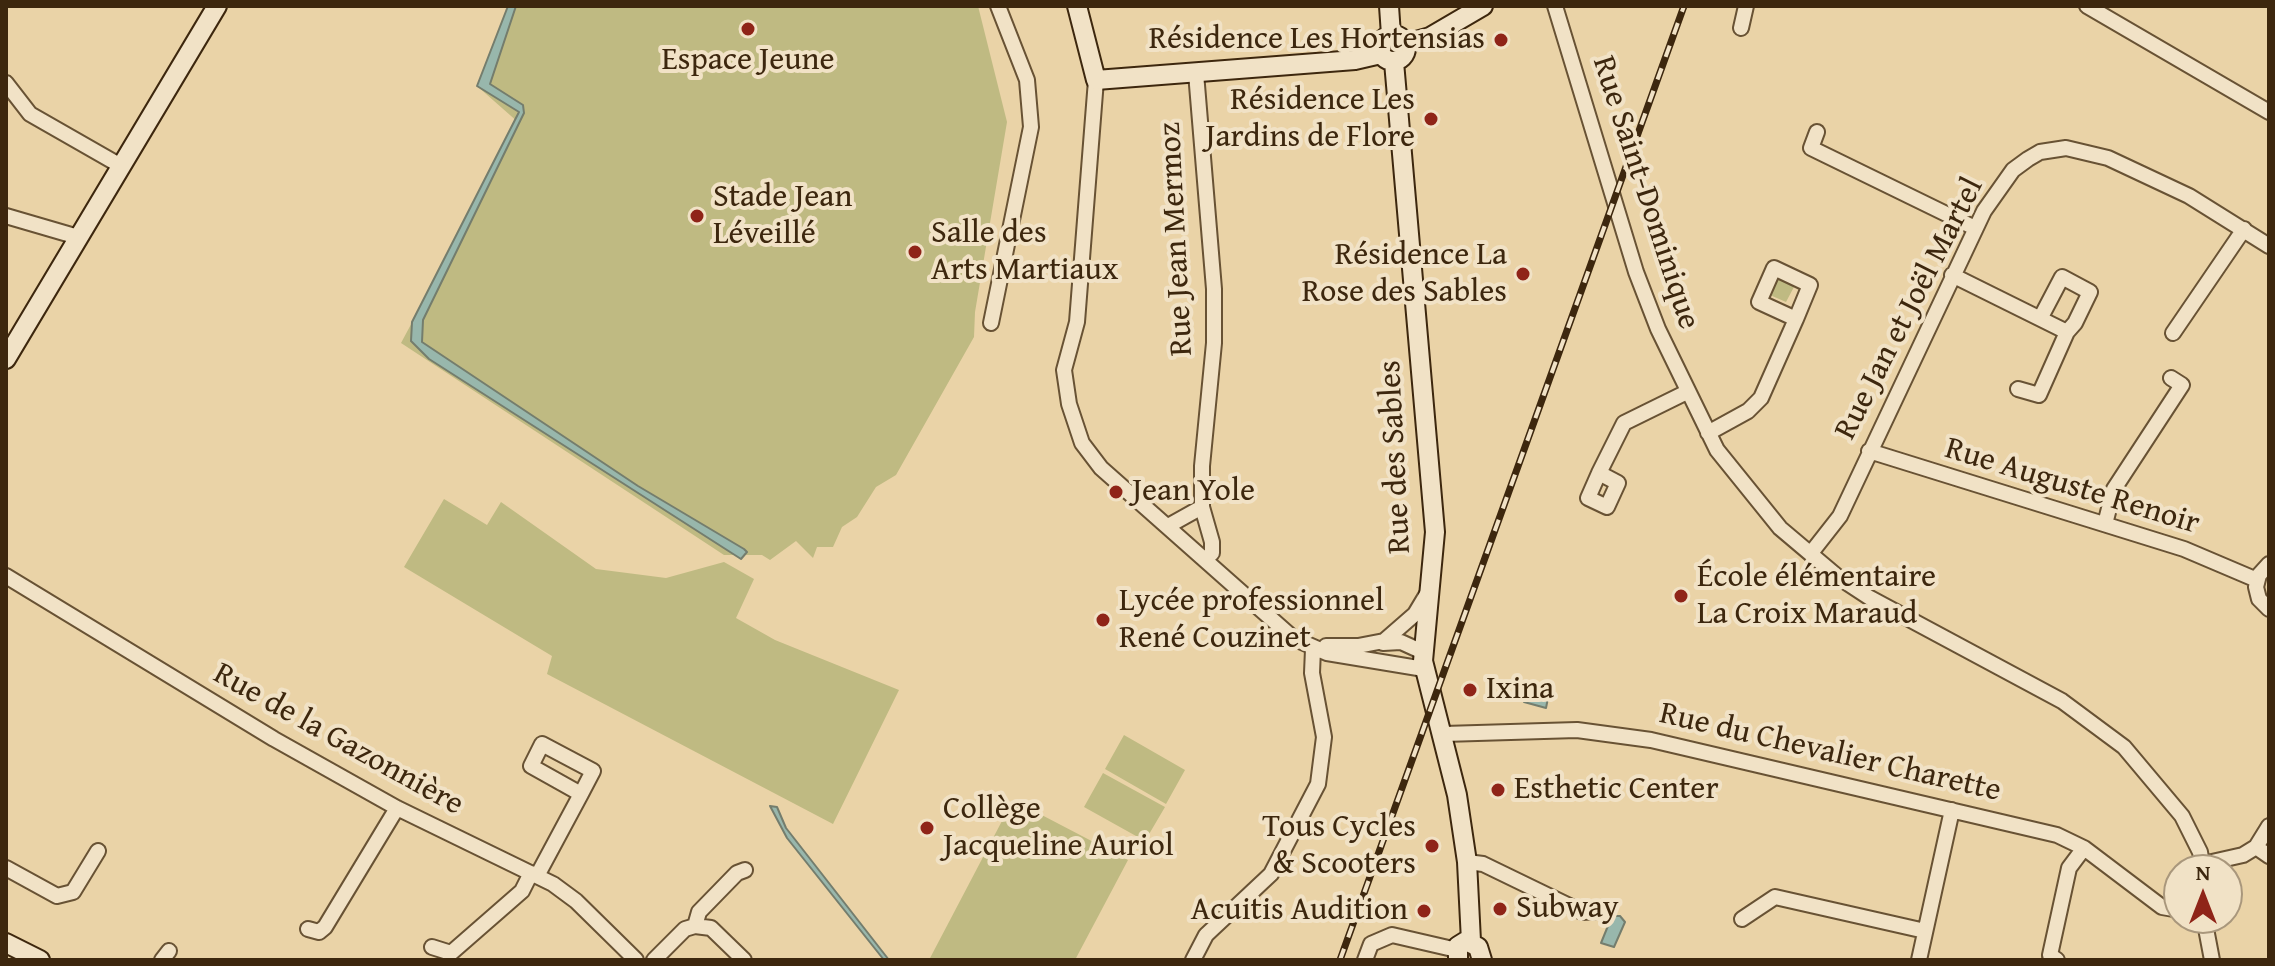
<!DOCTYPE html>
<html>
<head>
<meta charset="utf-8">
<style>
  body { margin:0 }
  #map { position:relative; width:2275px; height:966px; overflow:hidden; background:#ead3a7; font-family:"Gentium Book Plus",serif }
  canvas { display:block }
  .frame { position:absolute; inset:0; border:8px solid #3d270e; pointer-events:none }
  .north { position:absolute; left:2163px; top:854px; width:80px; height:80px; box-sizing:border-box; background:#f1e2c6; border:2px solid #a9977c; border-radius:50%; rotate:0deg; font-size:22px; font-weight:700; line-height:32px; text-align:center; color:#3d270e }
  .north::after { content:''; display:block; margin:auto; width:28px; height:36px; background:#8f2418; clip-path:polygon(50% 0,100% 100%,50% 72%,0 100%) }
</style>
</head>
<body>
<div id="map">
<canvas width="2275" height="966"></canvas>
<div class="frame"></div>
<div class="north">N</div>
</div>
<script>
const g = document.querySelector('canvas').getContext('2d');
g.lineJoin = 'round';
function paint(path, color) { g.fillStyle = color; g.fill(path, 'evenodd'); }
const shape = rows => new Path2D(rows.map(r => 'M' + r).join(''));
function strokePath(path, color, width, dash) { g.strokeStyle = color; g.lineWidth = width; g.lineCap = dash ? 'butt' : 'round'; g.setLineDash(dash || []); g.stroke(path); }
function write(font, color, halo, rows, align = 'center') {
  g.font = font + ' "Gentium Book Plus",serif'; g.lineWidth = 8; g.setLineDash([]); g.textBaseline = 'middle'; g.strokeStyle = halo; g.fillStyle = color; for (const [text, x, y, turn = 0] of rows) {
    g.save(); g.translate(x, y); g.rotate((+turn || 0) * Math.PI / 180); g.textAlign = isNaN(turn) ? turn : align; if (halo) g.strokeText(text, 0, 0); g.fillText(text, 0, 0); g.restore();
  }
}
paint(shape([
  [508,6,978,6,1007,122,975,312,974,337,896,475,876,487,857,517,842,527,833,547,817,547,813,558,796,541,770,560,762,555,724,555,401,343,519,123,477,86],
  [1777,277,1795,285,1786,302,1770,295],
  [444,499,487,525,501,502,596,569,666,578,724,562,754,579,736,618,775,640,899,690,833,824,547,674,552,656,404,567],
  [1124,735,1185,770,1166,804,1105,769],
  [1103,773,1165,807,1145,841,1084,807],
  [1013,800,1128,860,1075,960,929,960]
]), '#bfba82');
const water = shape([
  [508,6,516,6,490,84,523,105,524,113,423,320,422,342,638,486,744,549,747,552,741,559,429,359,411,341,412,322,519,112,477,86,508,6],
  [1526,692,1548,698,1546,708,1524,702,1526,692],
  [770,806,777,807,786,828,889,960,884,960,787,838,770,806],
  [1612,916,1620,916,1625,922,1614,947,1601,943,1612,916]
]);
paint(water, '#98b7ac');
strokePath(water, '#747d6d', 2);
const street = shape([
  [1555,6,1636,272,1658,329,1717,450,1780,528,1838,577,1870,598,2062,701,2124,747,2182,816,2200,852,2203,870],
  [2087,6,2269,112],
  [1741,28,1746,6],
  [1196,73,1214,289,1214,343,1202,466,1202,507,1212,542,1212,553,1205,560],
  [1096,80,1077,322,1064,370,1069,404,1082,443,1101,468,1293,638,1327,653,1424,669],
  [6,83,30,114,121,166],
  [1817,132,1811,148,1975,228],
  [6,216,78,237],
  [1952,275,2067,332,2075,323,2090,292,2062,277,2041,317],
  [991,323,1031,127,1027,80,998,6],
  [2173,333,2244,229],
  [2018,389,2039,395,2067,332],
  [1708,433,1748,411,1761,398,1796,319,1810,285,1774,268,1759,302,1796,319],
  [1869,451,2184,549,2257,580],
  [1599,473,1618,483,1607,507,1588,498,1599,473,1624,423,1687,392],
  [2105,524,2114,489,2182,385,2171,378],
  [1168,526,1202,507],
  [1811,553,1840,516,1984,211,2013,170,2028,159,2040,152,2066,148,2108,158,2189,196,2269,246],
  [2269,564,2259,575,2256,587,2259,599,2269,609],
  [6,576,274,739,397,808,553,884,576,901,636,960],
  [1383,643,1401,642,1423,652],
  [1326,646,1358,646,1384,641,1415,614,1427,594],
  [1444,734,1577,730,1651,740,2057,835,2084,848,2162,907,2179,910],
  [2256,847,2269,856],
  [1467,862,1483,864,1582,912,1599,911],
  [2203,864,2243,855,2256,847,2269,826],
  [6,868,57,896,73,892,98,851],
  [537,876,581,794,593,771,542,744,531,766,581,794],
  [2204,918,2212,960],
  [1742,919,1775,897,1925,931],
  [695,926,699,912,737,873,745,870],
  [308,929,319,932,325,927,397,808],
  [432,947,451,953,522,891,531,873],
  [162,960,169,951],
  [654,960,685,929,695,926,711,928,744,960],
  [1193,960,1206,935,1271,874,1318,784,1324,737,1312,673,1313,649],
  [1365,960,1371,944,1392,935,1457,950],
  [1919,960,1952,810],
  [2057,960,2050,955,2069,868,2084,848]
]);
const secondary = shape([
  [1077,6,1096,80,1355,60,1381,54],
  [1389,6,1391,35],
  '1380 48a13 13 0 1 1 26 0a13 13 0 1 1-26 0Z',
  [1405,44,1430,37,1483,6],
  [1394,62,1435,532,1423,661,1457,795,1467,862,1471,941],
  [6,359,217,6],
  [6,943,40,960],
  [1458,960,1458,946,1466,941,1478,947,1482,960]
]);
strokePath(street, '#685234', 18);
strokePath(secondary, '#3d270e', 22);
strokePath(street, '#f1e2c6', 14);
strokePath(secondary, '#f1e2c6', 18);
const rail = shape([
  [1340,960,1684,6]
]);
strokePath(rail, '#3d270e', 7);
strokePath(rail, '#f1e2c6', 4, [12]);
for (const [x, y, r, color] of [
  [748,29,8,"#8f2418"],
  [1501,40,8,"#8f2418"],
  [1431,119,8,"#8f2418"],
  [697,216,8,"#8f2418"],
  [915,252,8,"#8f2418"],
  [1523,274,8,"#8f2418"],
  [1116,492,8,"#8f2418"],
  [1681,596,8,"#8f2418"],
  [1103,620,8,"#8f2418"],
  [1470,690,8,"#8f2418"],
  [1498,790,8,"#8f2418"],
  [927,828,8,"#8f2418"],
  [1432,846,8,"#8f2418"],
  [1500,909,8,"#8f2418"],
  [1424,911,8,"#8f2418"]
]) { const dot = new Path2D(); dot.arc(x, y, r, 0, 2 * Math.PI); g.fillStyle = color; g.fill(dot); strokePath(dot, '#f1e2c6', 3); }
write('32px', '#3d270e', '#f1e2c6', [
  ["Résidence Les Hortensias",1485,40,"right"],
  ["Espace Jeune",748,61,"center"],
  ["Résidence Les",1415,101,"right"],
  ["Jardins de Flore",1415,138,"right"],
  ["Stade Jean",713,198],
  ["Léveillé",713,235],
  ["Salle des",931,234],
  ["Arts Martiaux",931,271],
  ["Résidence La",1507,256,"right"],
  ["Rose des Sables",1507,293,"right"],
  ["Jean Yole",1132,492],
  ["École élémentaire",1697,578],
  ["La Croix Maraud",1697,615],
  ["Lycée professionnel",1119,602],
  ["René Couzinet",1119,639],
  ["Ixina",1486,690],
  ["Esthetic Center",1514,790],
  ["Collège",943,810],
  ["Jacqueline Auriol",943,847],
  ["Tous Cycles",1416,828,"right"],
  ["& Scooters",1416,865,"right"],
  ["Subway",1516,909],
  ["Acuitis Audition",1408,911,"right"]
], 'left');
write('32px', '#3d270e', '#f1e2c6', [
  ["Rue Saint-Dominique",1645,193,72],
  ["Rue Jean Mermoz",1177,239,-93],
  ["Rue Jan et Joël Martel",1910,309,-63],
  ["Rue des Sables",1396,457,-93],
  ["Rue Auguste Renoir",2072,487,17],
  ["Rue de la Gazonnière",338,740,29],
  ["Rue du Chevalier Charette",1830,753,13]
]);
</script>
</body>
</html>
